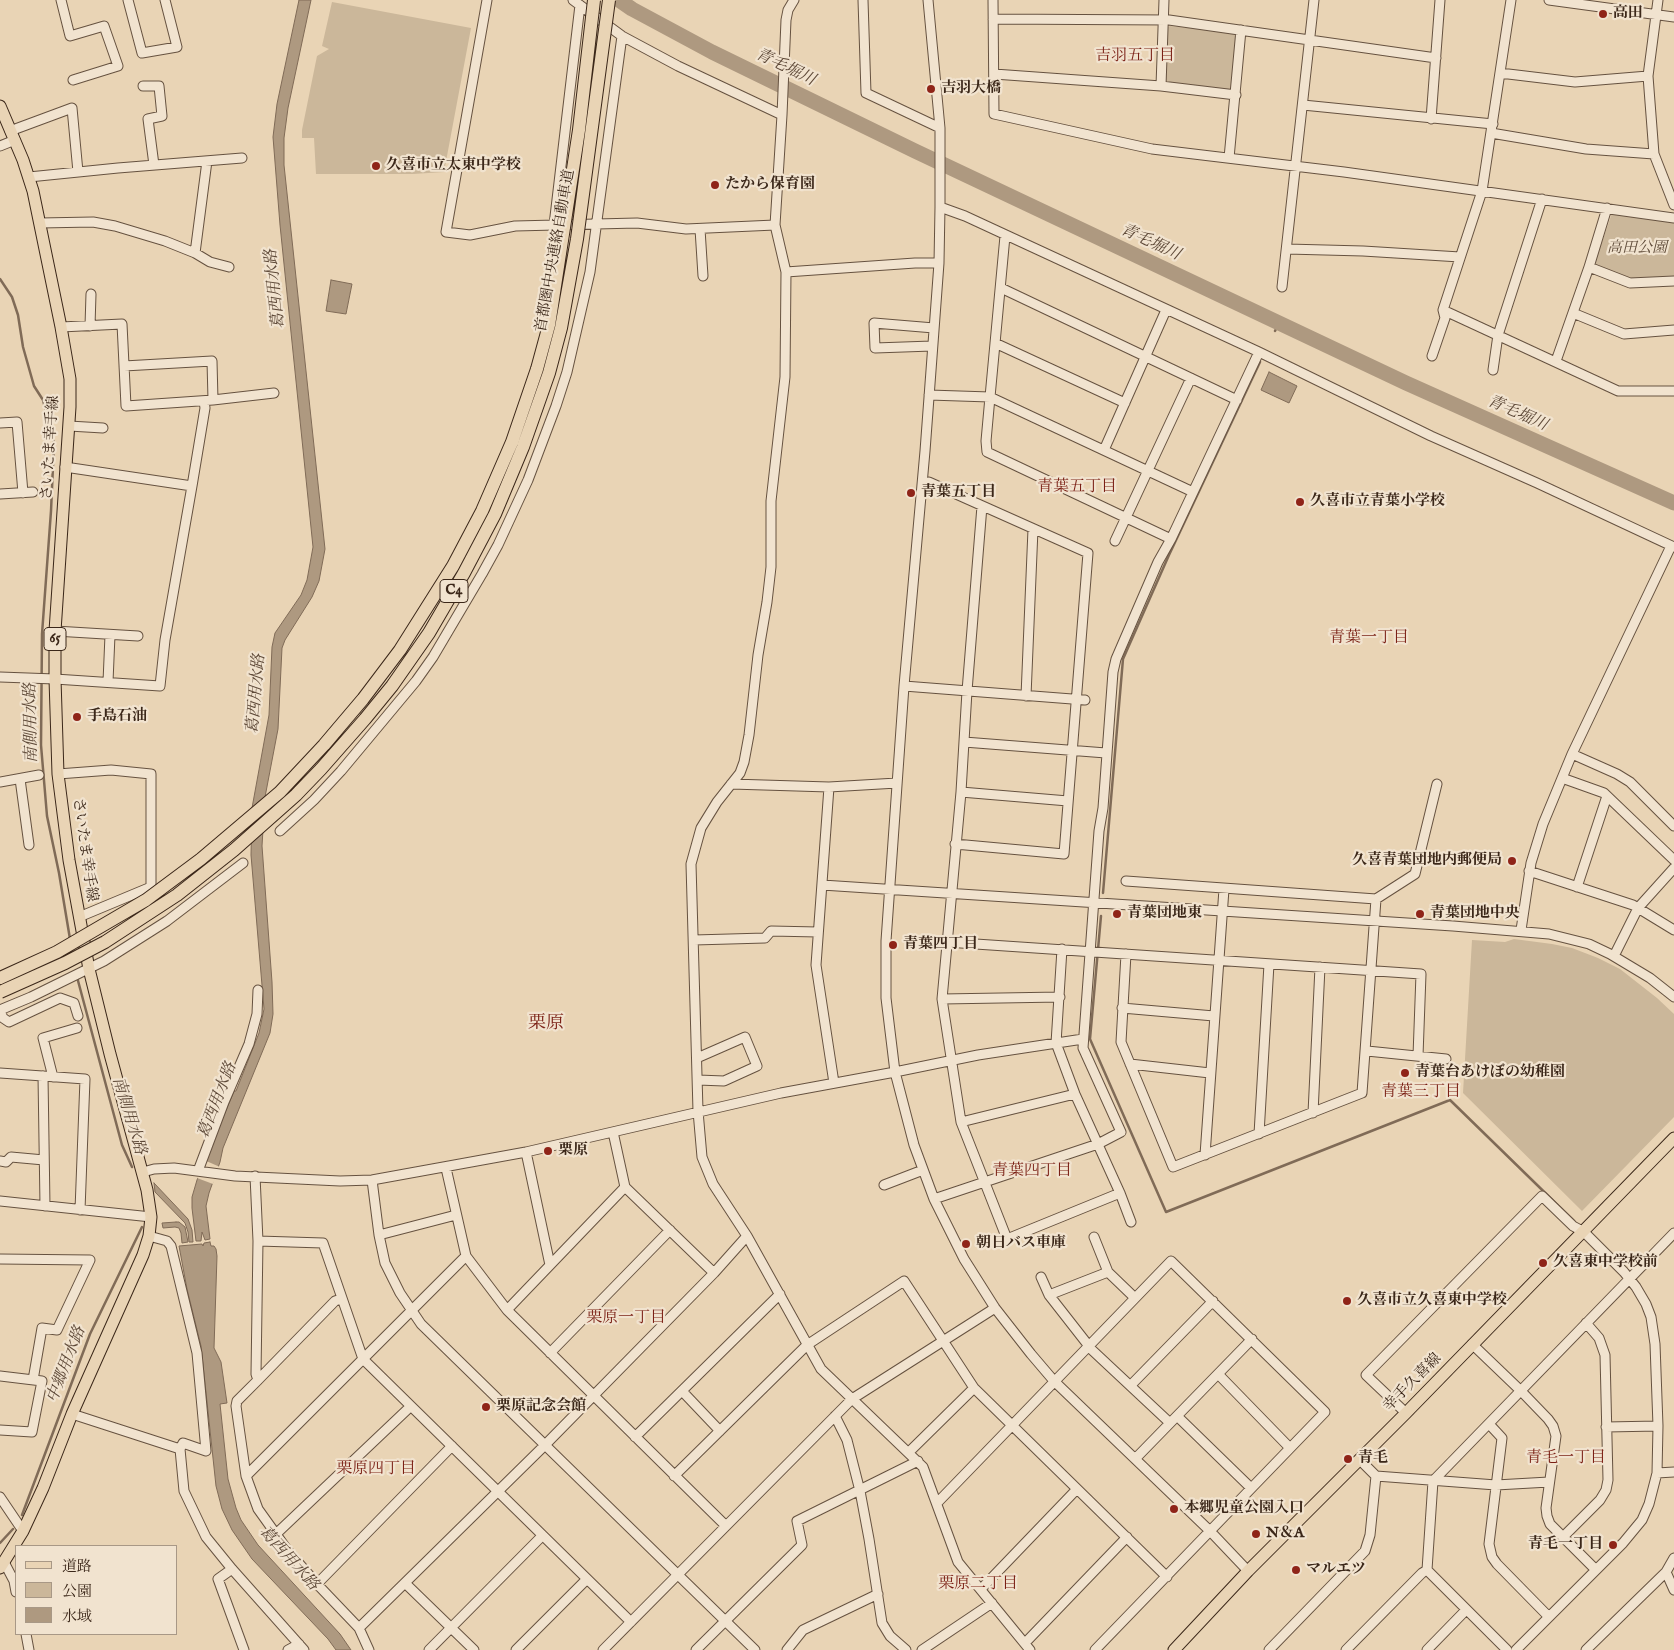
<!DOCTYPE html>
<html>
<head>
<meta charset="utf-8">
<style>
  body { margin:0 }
  #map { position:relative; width:1674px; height:1650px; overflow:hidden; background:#e9d4b5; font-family:"IM FELL English","Noto Serif JP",serif }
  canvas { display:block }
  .legend { position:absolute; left:15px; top:1545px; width:162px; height:90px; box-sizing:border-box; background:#f1e3cf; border:1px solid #a89886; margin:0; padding:6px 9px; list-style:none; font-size:15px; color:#3b2719 }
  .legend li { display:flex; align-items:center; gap:10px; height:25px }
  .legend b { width:25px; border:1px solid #a89886 }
</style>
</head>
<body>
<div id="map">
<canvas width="1674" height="1650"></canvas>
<ul class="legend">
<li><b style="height:6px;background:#e9d4b5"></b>道路</li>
<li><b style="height:14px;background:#cbb79a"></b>公園</li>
<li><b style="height:14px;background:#ae9980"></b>水域</li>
</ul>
</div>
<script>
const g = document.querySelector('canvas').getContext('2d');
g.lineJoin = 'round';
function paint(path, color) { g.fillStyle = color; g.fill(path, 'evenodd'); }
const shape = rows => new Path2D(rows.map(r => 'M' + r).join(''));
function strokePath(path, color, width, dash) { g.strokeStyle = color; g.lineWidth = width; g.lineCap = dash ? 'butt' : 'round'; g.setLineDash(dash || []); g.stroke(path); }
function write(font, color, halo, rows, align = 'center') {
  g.font = font + ' "IM FELL English","Noto Serif JP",serif'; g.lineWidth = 4.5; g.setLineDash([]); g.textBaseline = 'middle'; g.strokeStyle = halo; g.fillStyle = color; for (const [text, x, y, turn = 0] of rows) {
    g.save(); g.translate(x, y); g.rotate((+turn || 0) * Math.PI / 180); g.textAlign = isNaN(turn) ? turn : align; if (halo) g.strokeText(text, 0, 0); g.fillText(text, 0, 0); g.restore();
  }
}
paint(shape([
  [332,2,471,28,444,172,413,174,316,174,314,138,302,138,302,130,317,56,329,49,322,46],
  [1170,26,1235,33,1237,37,1232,88,1230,91,1166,84,1165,81,1166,28],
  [1612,213,1674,222,1674,279,1630,281,1594,265],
  [1514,939,1552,944,1572,948,1598,958,1620,969,1657,998,1674,1014,1674,1117,1582,1211,1463,1093,1472,940,1505,942]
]), '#cbb79a');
const water = shape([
  [299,0,311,0,288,108,284,138,284,165,325,549,319,581,312,597,285,640,282,648,278,729,265,797,262,846,272,982,273,1014,270,1033,223,1148,220,1162,209,1193,206,1206,210,1239,205,1240,202,1232,201,1241,196,1241,192,1208,192,1197,197,1180,234,1091,236,1091,259,1033,264,1009,251,855,252,808,269,715,272,647,275,633,301,595,307,580,313,547,280,225,273,137,277,104,299,0],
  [331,280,352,284,346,314,326,311,331,280],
  [1269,372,1297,386,1289,403,1261,390,1269,372],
  [154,1183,188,1219,192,1230,193,1242,189,1242,188,1232,185,1223,155,1192,154,1183],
  [176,1222,179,1222,185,1227,188,1242,182,1243,181,1233,179,1228,175,1227,163,1228,162,1223,176,1222],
  [210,1242,211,1246,214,1246,216,1249,217,1256,214,1348,221,1362,227,1403,220,1404,228,1479,236,1508,241,1520,258,1545,340,1634,351,1650,336,1650,328,1639,252,1559,232,1530,222,1509,216,1486,201,1346,187,1289,179,1246,202,1244,203,1246,204,1243,210,1242]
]);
paint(water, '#ae9980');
strokePath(water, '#806b57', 1);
paint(shape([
  [204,1160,220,1167,213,1184,197,1178]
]), '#e9d4b5');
strokePath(shape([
  [0,279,12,297,18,315,23,347,34,386,43,400,54,443,51,511,42,634,41,745,47,816,59,873,70,939],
  [1275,331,1279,323],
  [1103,893,1123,659,1169,555,1260,362],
  [1101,916,1090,1039,1166,1212,1450,1100,1574,1221],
  [77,977,122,1145,132,1167],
  [22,1515,90,1334,142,1227],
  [0,1543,13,1529]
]), '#806b57', 2.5);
strokePath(shape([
  [619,0,632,9,712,52,915,151,1406,383,1674,503]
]), '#ae9980', 15);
const minor = shape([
  [61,0,70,36,104,26,118,66,73,80],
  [128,0,142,53,177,47,165,0],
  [487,0,446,232,470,235,515,226,637,223,686,229,775,225],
  [573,0,622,36,678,66,782,115],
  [794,0,788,10,786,20,782,115,775,225,786,272,785,377,771,501,771,567,767,602,758,655,749,735,744,762,740,773,717,802,701,828,691,864,698,1111,702,1157,713,1184,747,1236,821,1369,923,1467,958,1562,1030,1650],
  [863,0,866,93,940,128],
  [928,0,940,128,940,207,939,263,925,451,904,686,886,941,886,998,895,1072,914,1145,934,1199,964,1259,995,1308,1031,1354,1054,1381,1210,1531,1248,1571],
  [993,0,994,114,1152,149,1344,172,1674,218],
  [1549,0,1674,17],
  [993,19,1169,20,1436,58],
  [1500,73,1575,82,1648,76,1658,0],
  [994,74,1161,86,1236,95],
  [1648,76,1654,154,1674,205],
  [143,86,159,86,162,116,148,119,154,165],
  [1161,86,1164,0],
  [1303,105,1493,124],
  [1431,119,1440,0],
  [10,131,72,108,78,172],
  [1491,133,1586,149,1654,154],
  [0,146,15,140],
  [1229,158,1241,30],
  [29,177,118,168,242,158],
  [940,207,965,216,1259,352,1431,436,1537,483,1674,547],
  [40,223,93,222,115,226,165,241,195,253,210,262,229,267],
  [554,225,580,5],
  [700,229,703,276],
  [1005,236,990,397,986,441,987,452,1171,539],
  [1287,249,1363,251,1460,257],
  [195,253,207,161],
  [1589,267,1630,283,1674,281],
  [786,272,915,263,939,263],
  [1282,287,1314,0],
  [1001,288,1237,400],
  [1443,310,1618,391,1674,391],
  [1573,313,1624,334,1674,330],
  [90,326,91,294],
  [61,327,122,324,126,406,213,400,274,393],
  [995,343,1125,403],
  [932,346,875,348,874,323,934,328],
  [1432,356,1445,318,1443,310,1482,191,1511,0],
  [1556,361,1589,267,1607,208],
  [124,366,212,361,213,400],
  [1493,370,1498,335,1542,199],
  [929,395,990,397,1193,492],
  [0,423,17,422,23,493],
  [69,426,103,428],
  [1104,450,1166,310],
  [65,467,192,486,205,408,204,401],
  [929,482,1088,553,1064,854,955,844],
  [0,494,33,492],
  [982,506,967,691,961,792,942,999,961,1122,1007,1239,1120,1193,1075,1094,1056,1043,1062,949],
  [1115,541,1191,378],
  [55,631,138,636],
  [0,677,55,679,160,686,165,640,192,486],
  [108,682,110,635],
  [904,686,1085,700],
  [1026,696,1033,529],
  [964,742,1106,753],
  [1572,754,1617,774,1630,782,1674,826],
  [58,774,111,770,151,774,151,887,79,917],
  [1562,778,1604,793,1674,860],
  [20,779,29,845],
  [0,782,39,775],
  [731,784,829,787,897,783],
  [829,787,816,965,834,1083],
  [961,792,1068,801],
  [280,831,314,800,341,771,416,681,433,657,482,574,498,545,528,480,556,406,567,372,590,272,622,36],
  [1529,871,1633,905,1674,930],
  [1126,881,1376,899],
  [822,885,1453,926,1549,934,1589,944,1610,954,1650,978,1674,997],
  [1577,887,1607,796],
  [1521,930,1531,863,1543,824,1572,754,1671,546],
  [694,940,765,938,771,931,818,932],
  [946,942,1421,974,1418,1056],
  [1126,954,1121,1042,1173,1167,1362,1093,1376,899,1415,874,1437,784],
  [1614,956,1638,908,1674,868],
  [942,999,1060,997],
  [1122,1008,1214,1016],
  [0,1010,31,997,104,961,167,921,243,863],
  [0,1011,3,1018,9,1022,60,998,74,1003,78,1016],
  [1367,1051,1446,1059],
  [697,1058,745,1037,757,1066,724,1081,698,1080],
  [1130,1064,1210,1073],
  [0,1073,85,1079,80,1210],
  [43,1076,45,1206],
  [53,1077,43,1038,77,1028],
  [1313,1113,1320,967],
  [961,1122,1075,1094],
  [613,1132,625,1187,714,1273],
  [1259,1134,1269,964],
  [526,1152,550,1265],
  [1205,1155,1224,889],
  [0,1161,6,1162,11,1157,44,1160],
  [446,1168,466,1256,507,1310,726,1526],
  [198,1171,224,1102,249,1044,257,1014,258,990],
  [143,1172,154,1169,174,1168,235,1176,340,1181,372,1180,526,1152,781,1093,895,1072,978,1055,1083,1039],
  [255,1176,258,1241,256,1374,258,1380],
  [372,1180,379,1235,385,1263,400,1293,421,1324,755,1650],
  [884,1185,923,1170],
  [1120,1193,1131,1222],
  [934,1199,1098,1144,1121,1132,1083,1048,1099,831,1103,808,1113,672,1116,659,1158,562,1171,539,1259,352],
  [0,1201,151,1217],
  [379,1235,456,1215],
  [149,1236,167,1241,171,1246,197,1353,206,1451,183,1443,180,1449,184,1491,206,1537,232,1569,304,1650],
  [1094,1237,1108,1272],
  [258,1241,323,1243,363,1359,631,1622],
  [0,1259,90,1260,57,1330,42,1328,33,1380],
  [1041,1277,1049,1295,1092,1350,1170,1423],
  [1049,1295,1108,1272,1135,1298],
  [341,1299,335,1301,258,1380,237,1401,236,1406,246,1476,258,1509,288,1551,317,1584,359,1628,369,1650],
  [507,1310,625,1187],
  [1472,1344,1521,1391,1548,1419,1553,1426,1556,1436,1546,1508,1547,1516,1550,1524,1596,1570],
  [550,1353,670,1230],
  [1218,1374,1290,1448],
  [0,1376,42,1381,32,1432,0,1430],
  [1131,1385,1213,1301],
  [682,1391,720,1431],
  [1406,1413,1366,1375,1542,1196,1573,1226,1584,1232,1624,1272,1636,1287,1646,1304,1651,1317,1655,1344,1658,1426,1657,1473,1649,1504,1642,1520,1623,1543,1516,1650],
  [72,1414,180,1449],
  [835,1416,847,1440,860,1491,869,1539,882,1623,890,1636,906,1650],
  [1177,1416,1251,1488],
  [1489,1424,1502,1438,1489,1544,1492,1557,1497,1564,1549,1617],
  [1606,1427,1658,1426],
  [635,1437,780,1294],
  [909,1452,974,1388],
  [1135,1459,1252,1339],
  [1657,1473,1674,1472],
  [246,1476,466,1256],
  [674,1476,807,1345,904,1281,974,1388,1167,1577],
  [1376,1476,1496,1485,1549,1482],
  [0,1497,23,1531],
  [937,1503,1171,1261,1325,1412,1095,1650],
  [276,1534,411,1406],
  [1563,1537,1600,1500,1606,1490,1608,1480,1605,1355,1599,1338,1586,1323],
  [4,1562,14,1581,16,1592],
  [232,1569,218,1579,244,1650],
  [1427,1570,1507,1650],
  [1666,1572,1674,1590],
  [317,1584,452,1446],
  [406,1584,474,1650],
  [981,1589,1077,1489],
  [359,1628,545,1445,714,1273,747,1236],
  [26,1634,29,1650],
  [1025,1643,1127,1537],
  [288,1650,299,1644],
  [429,1650,542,1536],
  [516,1650,587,1579],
  [603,1650,852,1399,995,1308],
  [696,1650,802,1545,797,1521,918,1461],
  [787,1650,803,1630,878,1594],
  [922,1650,992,1603],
  [1269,1650,1365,1551,1370,1535,1376,1476,1359,1459],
  [1346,1650,1422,1573,1427,1570,1433,1481,1674,1233],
  [1427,1650,1466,1610],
  [1586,1650,1666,1572,1674,1558]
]);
const major = shape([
  [0,106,23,160,33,191,61,327,70,379,70,407,55,631,55,679,58,774,69,860,89,969,110,1054,147,1190,151,1217,149,1236,143,1255,72,1414,43,1488,23,1531,0,1568],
  [1174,1650,1248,1571,1406,1413,1674,1138]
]);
strokePath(minor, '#665240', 11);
strokePath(major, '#3b2719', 13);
strokePath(minor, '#f1e3cf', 9);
strokePath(major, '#e9d4b5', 11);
const highwayBridge = shape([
  [0,978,57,952,146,900,201,859,280,792,324,745,363,699,400,650,453,566,482,511,512,442,537,369,549,325,579,130,594,0],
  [0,992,65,963,105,942,177,895,234,850,296,795,321,769,365,719,392,686,429,633,464,573,495,514,523,447,549,373,561,328,577,239,609,0]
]);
strokePath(highwayBridge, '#3b2719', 14, []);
strokePath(highwayBridge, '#e9d4b5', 12);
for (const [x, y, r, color] of [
  [1603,14,5,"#8f2418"],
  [931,89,5,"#8f2418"],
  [376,166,5,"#8f2418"],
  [715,185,5,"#8f2418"],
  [911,493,5,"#8f2418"],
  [1300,502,5,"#8f2418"],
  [77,717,5,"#8f2418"],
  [1512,861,5,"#8f2418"],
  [1117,914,5,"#8f2418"],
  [1420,914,5,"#8f2418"],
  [893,945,5,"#8f2418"],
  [1405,1073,5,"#8f2418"],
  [548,1151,5,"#8f2418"],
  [966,1244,5,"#8f2418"],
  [1543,1263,5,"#8f2418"],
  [1347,1301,5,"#8f2418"],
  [486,1407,5,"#8f2418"],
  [1348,1459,5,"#8f2418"],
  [1174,1509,5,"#8f2418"],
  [1256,1534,5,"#8f2418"],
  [1613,1545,5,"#8f2418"],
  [1296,1570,5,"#8f2418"]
]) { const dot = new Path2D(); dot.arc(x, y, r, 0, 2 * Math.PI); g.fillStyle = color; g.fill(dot); strokePath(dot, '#f1e3cf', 2); }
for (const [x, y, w] of [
  [454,591,28],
  [55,639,22]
]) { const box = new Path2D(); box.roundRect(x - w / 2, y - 11.5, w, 23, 4); g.fillStyle = '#f1e3cf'; g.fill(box); strokePath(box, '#3b2719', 1); }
write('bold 14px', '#3b2719', null, [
  ["C4",454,591],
  ["65",55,639]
]);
write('bold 15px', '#3b2719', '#f1e3cf', [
  ["高田",1613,14],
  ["吉羽大橋",941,89],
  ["久喜市立太東中学校",386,166],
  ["たから保育園",725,185],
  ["青葉五丁目",921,493],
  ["久喜市立青葉小学校",1310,502],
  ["手島石油",87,717],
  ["久喜青葉団地内郵便局",1502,861,"right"],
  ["青葉団地東",1127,914],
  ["青葉団地中央",1430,914],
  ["青葉四丁目",903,945],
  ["青葉台あけぼの幼稚園",1415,1073],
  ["栗原",558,1151],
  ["朝日バス車庫",976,1244],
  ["久喜東中学校前",1553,1263],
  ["久喜市立久喜東中学校",1357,1301],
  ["栗原記念会館",496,1407],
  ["青毛",1358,1459],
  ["本郷児童公園入口",1184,1509],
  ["N＆A",1266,1534],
  ["青毛一丁目",1603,1545,"right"],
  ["マルエツ",1306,1570]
], 'left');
write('italic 15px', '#5f4b39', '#f1e3cf', [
  ["高田公園",1637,249]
]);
write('15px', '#3b2719', '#f1e3cf', [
  ["首都圏中央連絡自動車道",556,251,-80],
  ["さいたま幸手線",51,448,-86],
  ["さいたま幸手線",84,850,82],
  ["幸手久喜線",1413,1383,-45]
]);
write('16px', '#7a1f14', '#f1e3cf', [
  ["吉羽五丁目",1135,57],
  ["青葉五丁目",1077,488],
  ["青葉一丁目",1369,639],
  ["青葉三丁目",1421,1093],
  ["青葉四丁目",1032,1172],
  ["栗原一丁目",626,1319],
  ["青毛一丁目",1566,1459],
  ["栗原四丁目",376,1470],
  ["栗原二丁目",978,1585]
]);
write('italic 16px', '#5e4938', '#f1e3cf', [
  ["青毛堀川",785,68,26],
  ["青毛堀川",1150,243,25],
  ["葛西用水路",276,289,-96],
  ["青毛堀川",1517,414,24],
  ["葛西用水路",257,694,-85],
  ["南側用水路",32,723,-91],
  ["葛西用水路",218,1101,-69],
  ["南側用水路",128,1116,73],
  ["中郷用水路",67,1365,-69],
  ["葛西用水路",288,1559,48]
]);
write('18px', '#7a1f14', '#f1e3cf', [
  ["栗原",546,1024]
]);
</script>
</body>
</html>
